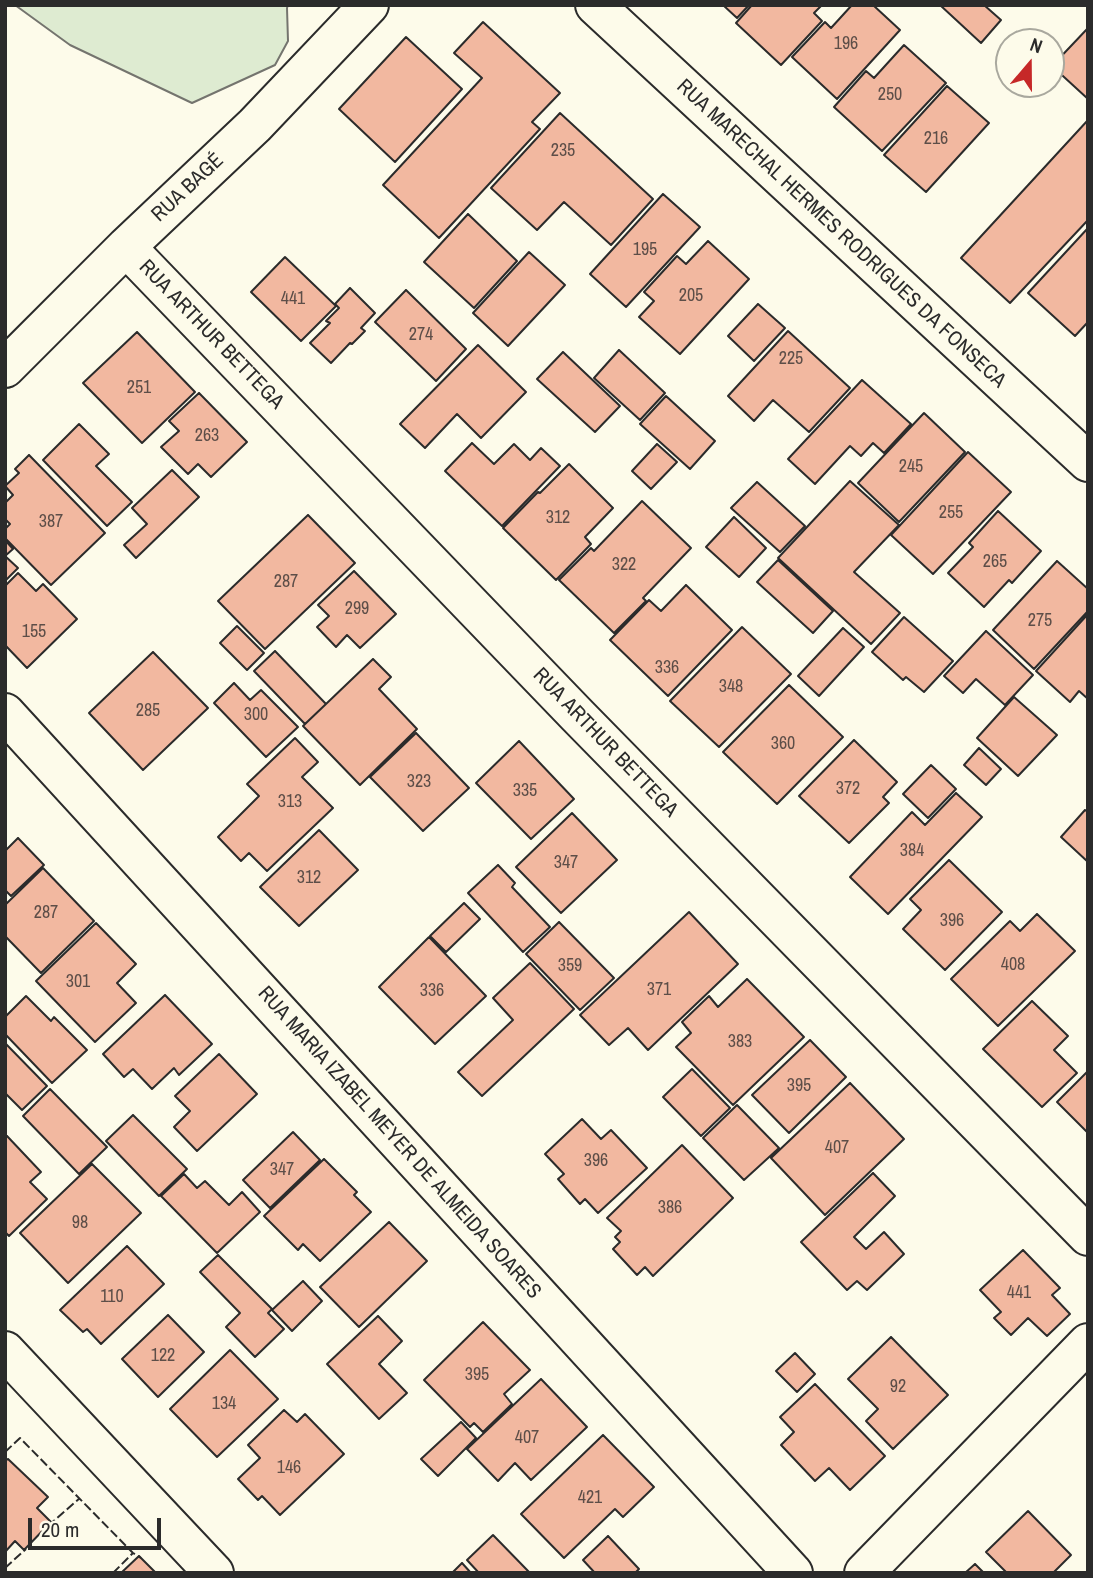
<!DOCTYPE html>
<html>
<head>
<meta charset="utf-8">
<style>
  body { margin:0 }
  #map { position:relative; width:1093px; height:1578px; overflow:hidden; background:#fdfbea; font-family:"Archivo Narrow",sans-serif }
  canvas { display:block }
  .frame { position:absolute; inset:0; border:7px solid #2b2b2b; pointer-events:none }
  .north { position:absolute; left:995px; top:28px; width:70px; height:70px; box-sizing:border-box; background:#fdfbea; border:2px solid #a9a89e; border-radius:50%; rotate:20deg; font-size:19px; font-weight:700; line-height:28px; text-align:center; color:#2b2b2b }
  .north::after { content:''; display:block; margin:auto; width:24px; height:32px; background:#c62828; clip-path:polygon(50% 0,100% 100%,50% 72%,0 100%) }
  .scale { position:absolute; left:28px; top:1518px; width:133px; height:32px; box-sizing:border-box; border:4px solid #2b2b2b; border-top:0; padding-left:9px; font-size:21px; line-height:24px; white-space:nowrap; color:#2b2b2b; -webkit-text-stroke:5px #fdfbea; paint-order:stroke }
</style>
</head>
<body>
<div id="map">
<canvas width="1093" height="1578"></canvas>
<div class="frame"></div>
<div class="north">N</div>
<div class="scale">20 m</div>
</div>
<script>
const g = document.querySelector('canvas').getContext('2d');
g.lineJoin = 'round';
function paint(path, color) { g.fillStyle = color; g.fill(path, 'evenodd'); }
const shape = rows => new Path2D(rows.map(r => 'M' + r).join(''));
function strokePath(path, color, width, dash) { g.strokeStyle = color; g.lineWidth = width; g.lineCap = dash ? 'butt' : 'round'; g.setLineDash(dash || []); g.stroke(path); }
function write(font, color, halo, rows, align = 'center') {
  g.font = font + ' "Archivo Narrow",sans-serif'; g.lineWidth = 5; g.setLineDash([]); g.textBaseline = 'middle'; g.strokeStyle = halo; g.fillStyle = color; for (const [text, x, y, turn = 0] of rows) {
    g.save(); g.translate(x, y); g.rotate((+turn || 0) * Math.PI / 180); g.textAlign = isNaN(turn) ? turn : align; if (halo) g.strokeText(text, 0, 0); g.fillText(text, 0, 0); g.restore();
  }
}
const green = shape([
  [15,5,288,5,287,8,288,41,275,65,192,103,70,45,15,5]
]);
paint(green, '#deebd1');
strokePath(green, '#74746e', 2);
const building = shape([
  [723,5,749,5,737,18,723,5],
  [752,5,822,5,814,13,822,21,781,65,736,23,752,5],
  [852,5,873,5,900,30,837,99,792,57,825,22,831,28,852,5],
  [940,5,984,5,1001,20,981,43,940,5],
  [483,22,560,93,532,122,540,129,439,238,383,185,482,78,454,53,483,22],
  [1088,28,1088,99,1052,66,1088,28],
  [406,37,462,89,395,162,339,109,406,37],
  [904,45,946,83,882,151,834,107,866,71,874,78,904,45],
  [947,86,989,123,926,192,884,155,947,86],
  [560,113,653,199,611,245,564,202,537,230,491,188,560,113],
  [1088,120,1088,220,1010,303,961,258,1088,120],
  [663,194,700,227,626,307,590,274,663,194],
  [468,214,517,261,474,308,424,262,468,214],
  [1088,228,1088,322,1075,336,1028,293,1088,228],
  [708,241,749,279,680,354,639,317,654,301,644,292,677,256,686,264,708,241],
  [529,252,565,285,508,346,473,313,529,252],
  [285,257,336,306,301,341,251,292,285,257],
  [350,288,375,313,361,328,365,331,352,344,350,343,331,363,310,343,330,323,326,321,339,308,335,304,350,288],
  [406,290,466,349,436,381,375,322,406,290],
  [758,304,785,328,754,361,728,336,758,304],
  [788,331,850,388,809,432,773,400,754,421,728,396,788,331],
  [137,332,195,392,142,443,83,383,137,332],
  [478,345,526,392,481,438,457,414,425,448,400,424,478,345],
  [619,350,665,393,640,420,594,378,619,350],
  [563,352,620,406,595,432,537,379,563,352],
  [862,380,911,424,884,453,873,443,861,456,850,446,815,484,788,459,862,380],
  [199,393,247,442,211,477,198,464,188,474,161,447,179,431,169,421,199,393],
  [666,396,715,441,690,469,640,424,666,396],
  [924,413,965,452,899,522,858,483,924,413],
  [79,424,109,454,96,466,132,502,107,526,43,460,79,424],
  [472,443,494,464,514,444,530,460,541,448,560,466,502,526,445,471,472,443],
  [657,444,677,462,651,489,632,471,657,444],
  [968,452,1011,492,933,574,891,535,968,452],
  [29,455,105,533,51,585,5,538,5,529,10,524,5,519,5,503,13,495,5,486,19,473,15,469,29,455],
  [569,464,613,508,585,537,591,544,556,580,503,528,538,492,540,493,569,464],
  [172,470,199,497,136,558,124,545,147,524,132,508,172,470],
  [850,481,899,525,854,572,900,613,871,644,778,558,850,481],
  [757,482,805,526,780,552,731,508,757,482],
  [642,501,691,548,643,598,646,601,614,633,559,580,591,548,594,551,642,501],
  [998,511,1041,551,1012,583,1009,580,984,607,948,573,973,547,969,543,998,511],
  [308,515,355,563,265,649,218,601,308,515],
  [734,517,766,548,739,577,706,547,734,517],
  [5,540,13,549,5,556,18,568,5,581,5,540],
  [778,560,833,611,813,633,757,582,778,560],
  [1057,561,1088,589,1088,611,1034,669,993,630,1057,561],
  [354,571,396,614,360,648,347,635,336,647,317,627,329,616,318,605,354,571],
  [18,573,36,591,43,584,77,619,27,668,5,645,5,586,18,573],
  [686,585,732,630,668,696,610,640,649,600,661,611,686,585],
  [1088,614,1088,699,1079,691,1070,702,1036,671,1088,614],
  [904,617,953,661,924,692,906,677,903,680,872,652,904,617],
  [237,626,264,653,247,670,220,643,237,626],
  [742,627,791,674,719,747,670,701,742,627],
  [843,628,864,647,819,696,798,676,843,628],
  [986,631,1033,675,1005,705,976,679,963,693,944,676,986,631],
  [275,651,326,704,305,724,254,671,275,651],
  [153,652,208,708,143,770,89,713,153,652],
  [373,659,391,677,379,689,417,729,360,785,303,726,373,659],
  [234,683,250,700,261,690,298,727,266,757,214,703,234,683],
  [789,685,843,737,777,804,723,752,789,685],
  [1014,697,1057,735,1018,776,977,738,1014,697],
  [416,733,469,788,423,831,370,777,416,733],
  [295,738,318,762,302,777,333,808,267,871,249,853,241,861,218,837,259,796,247,784,295,738],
  [854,740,897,782,883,797,889,803,849,843,799,796,854,740],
  [519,741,574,799,531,839,476,783,519,741],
  [979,748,1001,769,986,785,964,765,979,748],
  [931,765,956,789,928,818,903,794,931,765],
  [956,793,982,817,888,914,850,877,912,812,925,825,956,793],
  [1085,810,1088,812,1088,862,1061,837,1085,810],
  [572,813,617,860,561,913,516,867,572,813],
  [319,830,358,870,299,926,260,887,319,830],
  [18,838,44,865,11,896,5,890,5,851,18,838],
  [949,860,1002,912,945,970,903,929,921,910,910,899,949,860],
  [498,865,515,883,512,887,550,927,523,952,468,893,498,865],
  [43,868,94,921,41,973,5,936,5,905,43,868],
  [464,903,480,919,446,952,430,936,464,903],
  [689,912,738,964,648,1050,628,1028,609,1045,580,1015,689,912],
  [1037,914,1075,951,998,1026,951,979,1010,921,1020,931,1037,914],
  [559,922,614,978,580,1010,526,954,559,922],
  [96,923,136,964,117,983,136,1003,95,1042,36,981,96,923],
  [429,937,486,996,435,1044,379,987,429,937],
  [530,963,574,1009,482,1096,458,1072,513,1020,493,998,530,963],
  [747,979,804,1037,733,1105,676,1047,691,1033,682,1022,709,996,718,1007,747,979],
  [165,995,212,1044,179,1075,174,1068,152,1089,133,1069,124,1077,103,1054,165,995],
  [26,996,51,1021,54,1017,87,1050,52,1083,5,1034,5,1017,26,996],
  [1032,1001,1068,1036,1054,1050,1077,1073,1042,1107,983,1049,1032,1001],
  [810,1040,846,1077,789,1133,752,1095,810,1040],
  [5,1043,47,1086,22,1110,5,1093,5,1043],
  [219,1054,257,1094,197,1151,174,1127,190,1111,175,1096,219,1054],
  [692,1069,730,1108,701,1136,663,1097,692,1069],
  [1088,1071,1088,1133,1057,1102,1088,1071],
  [850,1083,904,1139,825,1215,771,1158,850,1083],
  [50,1089,107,1147,79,1174,23,1116,50,1089],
  [737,1105,779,1148,744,1180,703,1138,737,1105],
  [133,1115,187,1169,159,1196,106,1141,133,1115],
  [582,1119,601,1139,611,1130,647,1168,598,1213,585,1199,580,1204,558,1179,564,1174,545,1154,582,1119],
  [293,1132,320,1160,270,1208,243,1180,293,1132],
  [7,1136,41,1172,30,1182,47,1199,9,1236,5,1232,5,1138,7,1136],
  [682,1145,733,1198,653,1276,645,1267,637,1275,613,1249,620,1242,615,1237,621,1231,607,1218,682,1145],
  [324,1159,357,1192,354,1195,371,1212,320,1261,303,1244,298,1250,264,1216,324,1159],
  [92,1164,141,1213,68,1283,20,1233,92,1164],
  [873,1173,895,1196,854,1237,866,1249,884,1232,904,1254,867,1290,857,1281,847,1290,801,1242,873,1173],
  [184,1174,197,1188,205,1181,229,1205,242,1192,260,1212,217,1253,161,1196,184,1174],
  [389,1222,427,1261,359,1327,320,1287,389,1222],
  [127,1246,164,1284,101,1344,87,1329,83,1332,60,1310,127,1246],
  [1023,1250,1060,1288,1052,1295,1070,1314,1047,1336,1028,1318,1011,1335,994,1318,1001,1312,980,1290,1023,1250],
  [218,1255,272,1309,268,1313,284,1329,255,1357,226,1327,240,1313,200,1272,218,1255],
  [303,1281,322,1301,292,1331,272,1310,303,1281],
  [168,1315,204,1352,158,1397,122,1359,168,1315],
  [378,1316,402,1341,379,1364,407,1393,379,1419,327,1364,378,1316],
  [483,1322,530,1370,504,1394,512,1404,483,1432,474,1423,470,1427,424,1380,483,1322],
  [891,1337,948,1395,893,1449,866,1421,878,1409,848,1379,891,1337],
  [230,1350,278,1399,217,1457,170,1409,230,1350],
  [795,1353,815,1374,797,1392,776,1371,795,1353],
  [541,1379,587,1427,531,1480,515,1463,498,1481,467,1449,541,1379],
  [815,1384,885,1456,850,1490,829,1468,815,1481,781,1445,794,1432,780,1417,815,1384],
  [284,1410,297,1422,305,1414,344,1454,280,1515,262,1496,258,1500,238,1479,260,1458,248,1445,284,1410],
  [461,1422,476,1438,438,1476,421,1459,461,1422],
  [603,1435,654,1487,623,1517,615,1509,564,1558,521,1514,603,1435],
  [8,1459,48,1497,37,1508,51,1522,24,1550,15,1541,5,1552,5,1461,8,1459],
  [1028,1511,1071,1555,1053,1573,1007,1573,986,1552,1028,1511],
  [493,1535,530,1573,479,1573,467,1560,493,1535],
  [608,1536,639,1569,635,1573,595,1573,583,1560,608,1536],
  [139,1556,156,1573,121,1573,139,1556],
  [462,1563,471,1573,452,1573,462,1563],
  [975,1564,984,1573,965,1573,975,1564]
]);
paint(building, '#f2b8a0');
strokePath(building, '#2b2b2b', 2);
const street = shape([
  [595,5,1088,462],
  [126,247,577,715,1088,1236],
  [5,368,126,247,255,125,369,5],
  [5,713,793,1573],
  [5,1351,214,1573],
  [864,1573,1088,1343]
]);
strokePath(street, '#2b2b2b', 42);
strokePath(street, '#fdfbea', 38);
strokePath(shape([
  [5,1452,20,1438,133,1553,141,1558],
  [48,1526,80,1498],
  [5,1568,26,1549],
  [113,1573,133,1553]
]), '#2b2b2b', 2, [9, 3.5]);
write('18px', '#5d4e48', null, [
  ["196",846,44],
  ["250",890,95],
  ["216",936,139],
  ["235",563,151],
  ["195",645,250],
  ["205",691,296],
  ["441",293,299],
  ["274",421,335],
  ["225",791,359],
  ["251",139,388],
  ["263",207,436],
  ["245",911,467],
  ["255",951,513],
  ["312",558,518],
  ["387",51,522],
  ["265",995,562],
  ["322",624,565],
  ["287",286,582],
  ["299",357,609],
  ["275",1040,621],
  ["155",34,632],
  ["336",667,668],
  ["348",731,687],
  ["285",148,711],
  ["300",256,715],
  ["360",783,744],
  ["323",419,782],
  ["372",848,789],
  ["335",525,791],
  ["313",290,802],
  ["384",912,851],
  ["347",566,863],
  ["312",309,878],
  ["287",46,913],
  ["396",952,921],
  ["408",1013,965],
  ["359",570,966],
  ["301",78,982],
  ["371",659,990],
  ["336",432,991],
  ["383",740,1042],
  ["395",799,1086],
  ["407",837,1148],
  ["396",596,1161],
  ["347",282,1170],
  ["386",670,1208],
  ["98",80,1223],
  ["441",1019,1293],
  ["110",112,1297],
  ["122",163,1356],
  ["395",477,1375],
  ["92",898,1387],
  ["134",224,1404],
  ["407",527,1438],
  ["146",289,1468],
  ["421",590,1498]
]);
write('21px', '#2b2b2b', '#fdfbea', [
  ["RUA BAGÉ",188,188,-43],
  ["RUA MARECHAL HERMES RODRIGUES DA FONSECA",841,234,43],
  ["RUA ARTHUR BETTEGA",211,335,46],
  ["RUA ARTHUR BETTEGA",605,743,46],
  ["RUA MARIA IZABEL MEYER DE ALMEIDA SOARES",399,1143,48]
]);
</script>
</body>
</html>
